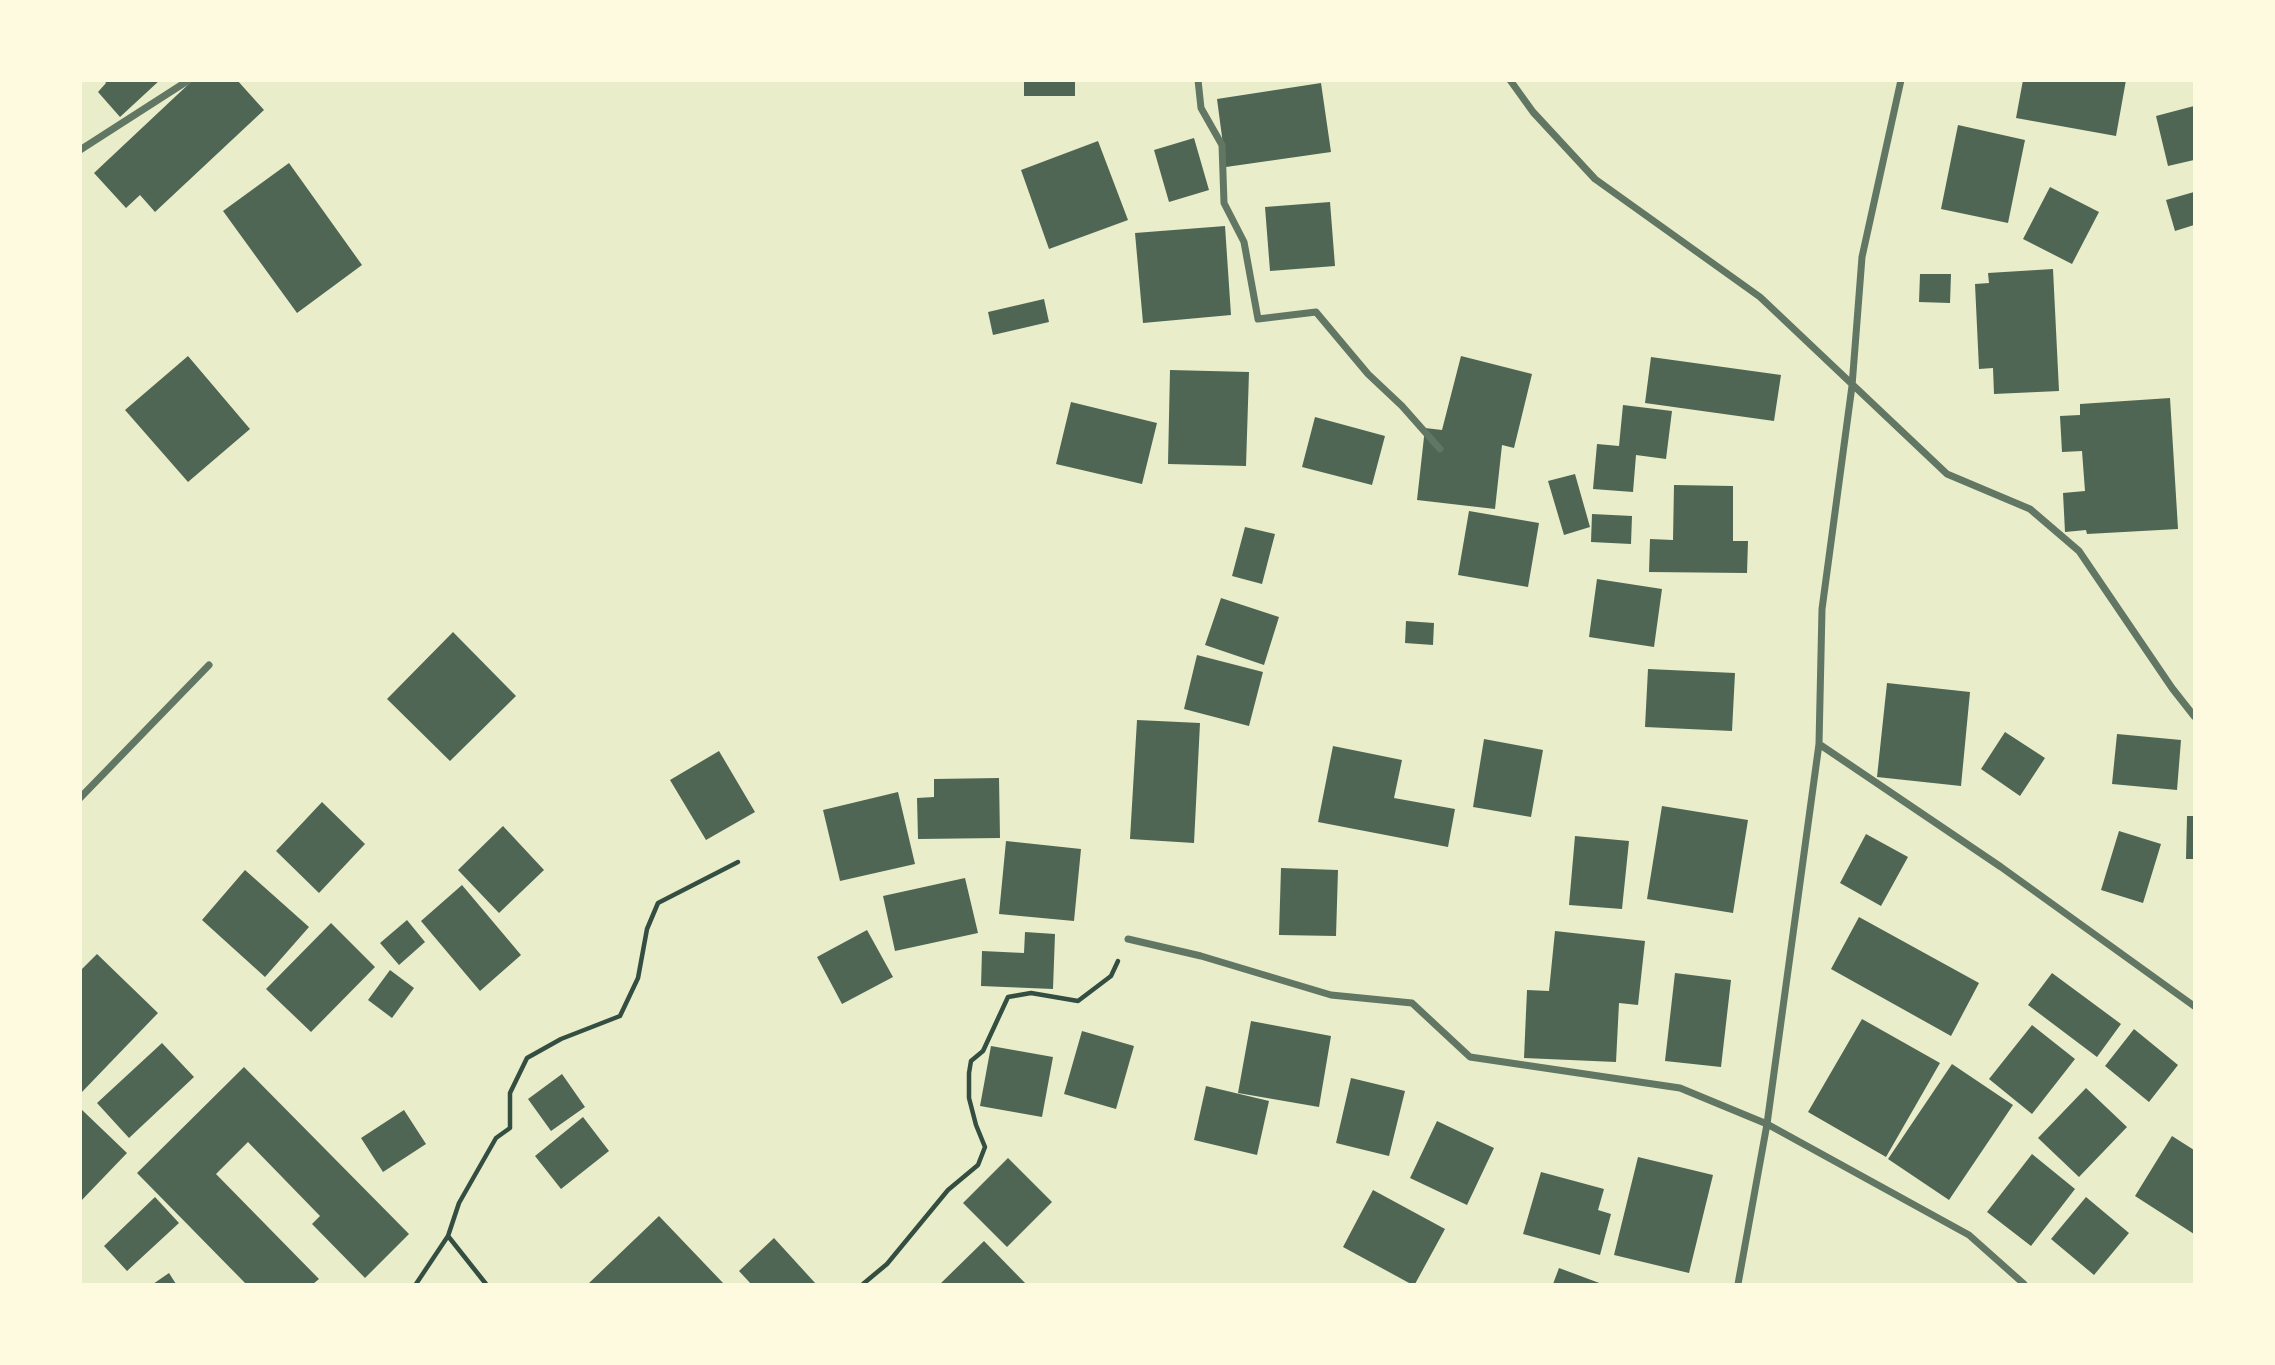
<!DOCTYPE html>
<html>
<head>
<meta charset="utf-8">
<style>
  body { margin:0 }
  #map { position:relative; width:2275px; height:1365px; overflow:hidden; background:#e9edc9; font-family:"Source Sans 3",sans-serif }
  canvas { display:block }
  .frame { position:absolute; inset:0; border:82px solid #fefae0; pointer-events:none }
</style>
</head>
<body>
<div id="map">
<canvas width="2275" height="1365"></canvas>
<div class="frame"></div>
</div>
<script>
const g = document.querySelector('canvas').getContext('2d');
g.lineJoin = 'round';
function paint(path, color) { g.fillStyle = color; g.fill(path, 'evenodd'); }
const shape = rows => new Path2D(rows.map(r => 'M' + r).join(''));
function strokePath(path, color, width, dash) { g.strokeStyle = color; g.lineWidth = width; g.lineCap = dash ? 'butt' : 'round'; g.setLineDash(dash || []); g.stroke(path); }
paint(shape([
  [104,80,160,80,120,117,98,92,106,83],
  [193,80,237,80,264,110,155,212,140,195,126,208,94,173],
  [1024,80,1075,80,1075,96,1024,96],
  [2023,80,2126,80,2116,136,2016,118],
  [1321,83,1331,152,1226,167,1217,99],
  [2194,106,2194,160,2168,166,2156,116],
  [1958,125,2025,140,2008,223,1941,209],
  [1194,138,1209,190,1169,202,1154,150],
  [1098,141,1128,220,1049,249,1021,170],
  [289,163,362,265,297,313,223,211],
  [2050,187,2099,212,2072,264,2023,239],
  [2194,192,2194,225,2175,231,2166,200],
  [1330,202,1335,266,1270,271,1265,207],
  [1225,226,1231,315,1143,323,1135,233],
  [2053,269,2059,391,1994,394,1993,368,1979,369,1975,284,1989,283,1988,273],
  [1920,274,1951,274,1950,303,1919,302],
  [1044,299,1049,322,993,335,988,312],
  [188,356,250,429,188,482,125,410],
  [1461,356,1532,374,1514,448,1502,445,1495,509,1417,500,1425,428,1442,430],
  [1651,357,1781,375,1774,421,1645,403],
  [1170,370,1249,372,1246,466,1168,464],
  [2170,398,2178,529,2087,534,2086,530,2065,532,2063,493,2085,491,2082,451,2062,452,2060,416,2080,415,2080,404],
  [1071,402,1157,423,1142,484,1056,464],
  [1623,405,1672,411,1666,459,1636,455,1633,492,1593,489,1597,444,1619,446],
  [1315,417,1385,436,1372,485,1302,467],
  [1575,474,1590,527,1564,535,1548,481],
  [1674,485,1733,486,1733,541,1748,541,1747,573,1649,572,1650,539,1673,540],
  [1469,511,1539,523,1528,587,1458,575],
  [1592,514,1632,516,1631,544,1591,542],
  [1245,527,1275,534,1262,584,1232,576],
  [1597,579,1662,589,1654,647,1589,637],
  [1221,598,1279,617,1264,665,1205,645],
  [1406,621,1434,623,1433,645,1405,643],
  [453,632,516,696,450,761,387,699],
  [1197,655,1263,672,1249,726,1184,709],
  [1648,669,1735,673,1732,731,1645,727],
  [1887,683,1970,692,1961,786,1877,777],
  [1137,720,1200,723,1194,843,1130,839],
  [2005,732,2045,758,2020,796,1981,769],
  [2117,734,2181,740,2177,790,2112,784],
  [1484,739,1543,750,1531,817,1473,807],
  [1333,746,1402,760,1394,798,1455,809,1448,847,1318,822],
  [719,751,755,812,706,840,670,780],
  [999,778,1000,838,918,839,917,798,934,797,934,779],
  [898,792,915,864,840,881,823,810],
  [322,802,365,844,319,893,276,851],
  [1662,806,1748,820,1733,913,1647,899],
  [2187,816,2194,816,2194,859,2186,859],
  [503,826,544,870,499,913,458,870],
  [2119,831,2161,844,2143,903,2101,890],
  [1866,834,1908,857,1881,906,1840,883],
  [1575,836,1629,841,1622,909,1569,905],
  [1006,841,1081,849,1074,921,999,914],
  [1281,868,1338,870,1336,936,1279,935],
  [245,870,309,927,265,977,202,920],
  [965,878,978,933,895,951,883,896],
  [462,885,521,955,480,991,421,921],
  [1859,917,1979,983,1951,1036,1831,969],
  [407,920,425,942,399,965,380,943],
  [331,923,375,967,311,1032,266,989],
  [867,930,893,977,842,1004,817,957],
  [1555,931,1645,941,1638,1005,1619,1003,1616,1062,1524,1058,1527,990,1549,991],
  [1025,932,1055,934,1053,989,981,986,982,951,1024,953],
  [97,954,158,1013,82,1092,80,1091,80,971],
  [390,970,414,988,392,1018,368,1000],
  [1675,973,1731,980,1721,1067,1665,1061],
  [2052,973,2121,1024,2097,1057,2028,1005],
  [1862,1019,1940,1063,1886,1157,1808,1112],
  [1251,1021,1331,1036,1319,1107,1238,1093],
  [2032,1025,2075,1059,2032,1114,1989,1079],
  [2134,1029,2178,1065,2149,1102,2105,1066],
  [1082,1031,1134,1046,1116,1109,1064,1094],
  [162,1043,194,1077,129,1138,97,1103],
  [991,1046,1053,1057,1042,1117,980,1106],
  [1952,1064,2013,1105,1949,1200,1888,1159],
  [244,1067,409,1234,365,1278,312,1224,320,1216,248,1142,216,1174,319,1279,313,1284,246,1284,137,1173],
  [562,1074,585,1107,551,1131,528,1099],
  [1351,1078,1405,1091,1389,1156,1336,1143],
  [1206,1086,1269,1101,1257,1155,1194,1140],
  [2086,1088,2127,1127,2079,1177,2038,1138],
  [80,1108,127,1153,80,1202],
  [404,1110,426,1144,383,1172,361,1138],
  [583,1117,609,1151,561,1189,535,1156],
  [1437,1121,1494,1148,1467,1205,1410,1178],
  [2172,1136,2194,1150,2194,1234,2135,1196],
  [2032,1154,2075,1189,2031,1246,1987,1212],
  [1638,1157,1713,1175,1689,1273,1614,1255],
  [1008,1158,1052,1202,1007,1247,963,1203],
  [1541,1172,1604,1189,1598,1210,1611,1214,1600,1255,1523,1234],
  [1373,1190,1445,1229,1415,1284,1411,1284,1343,1247],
  [155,1197,179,1223,127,1271,104,1246],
  [2086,1197,2129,1233,2094,1275,2051,1239],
  [659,1216,724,1284,588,1284],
  [774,1238,816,1284,751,1284,739,1271],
  [984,1241,1026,1284,940,1284],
  [1559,1268,1602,1284,1553,1284],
  [169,1273,176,1284,153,1284]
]), '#4f6655');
strokePath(shape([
  [448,1236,486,1284],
  [416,1284,448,1236,459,1203,496,1138,510,1128,510,1093,527,1058,561,1039,620,1016,638,978,647,929,658,903,738,862],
  [863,1284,887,1264,948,1190,978,1165,985,1147,976,1125,969,1098,969,1073,971,1061,983,1051,1008,997,1031,993,1078,1001,1111,976,1118,961]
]), '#344e41', 4.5);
strokePath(shape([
  [1198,80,1201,108,1222,145,1224,203,1244,242,1258,319,1316,312,1368,374,1402,406,1440,449],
  [1510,80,1533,112,1595,179,1760,297,1947,474,2030,509,2079,551,2172,688,2194,716],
  [80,150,189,80],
  [1819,744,2001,867,2194,1006],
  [80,798,209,665],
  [1128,939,1201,956,1331,995,1412,1003,1470,1057,1680,1088,1767,1124,1969,1235,2024,1284],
  [1738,1284,1767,1124,1819,744,1822,609,1852,386,1862,257,1901,80]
]), '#617663', 7);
</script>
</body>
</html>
